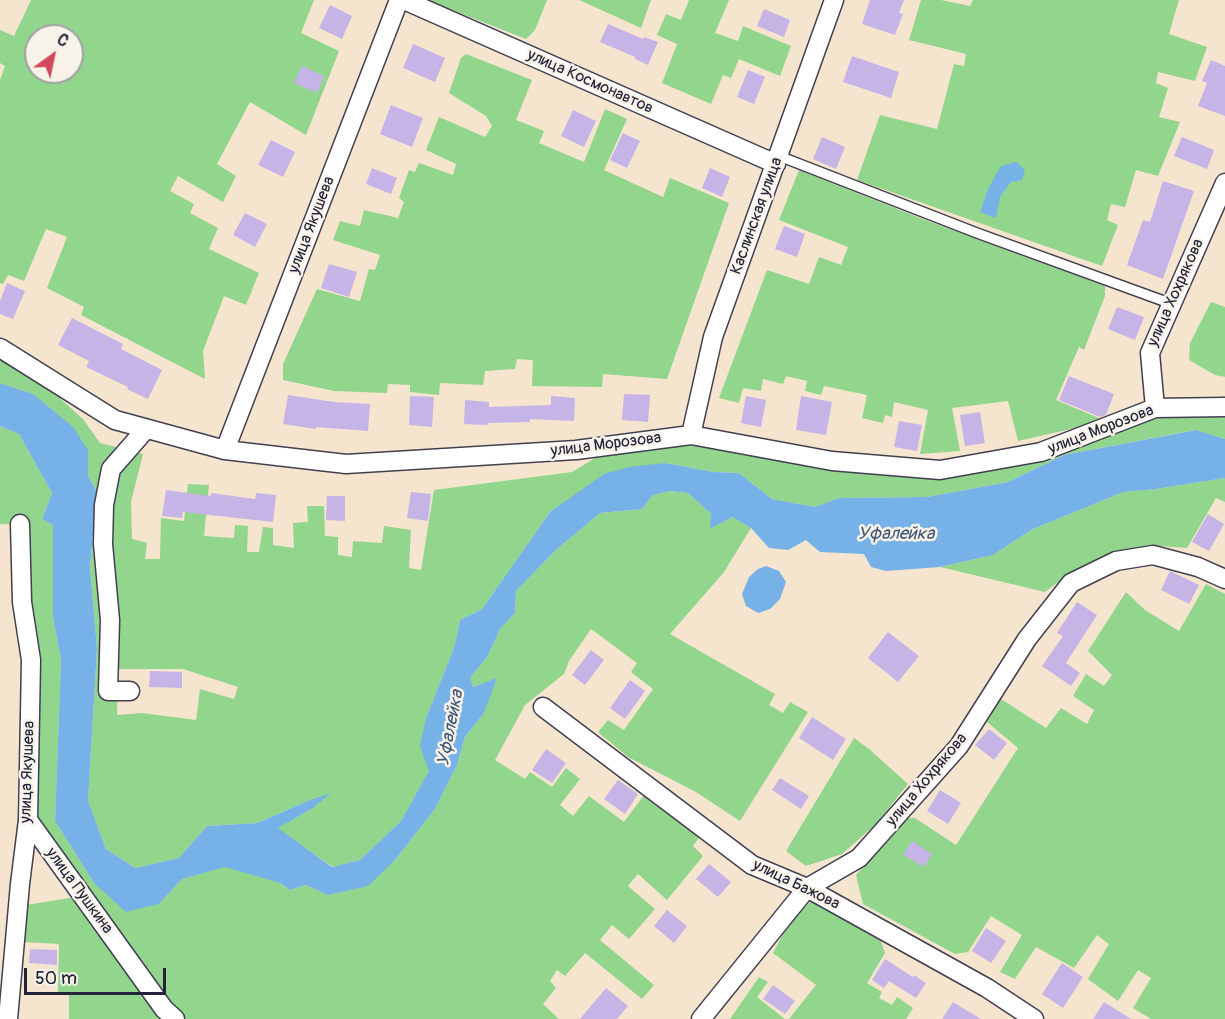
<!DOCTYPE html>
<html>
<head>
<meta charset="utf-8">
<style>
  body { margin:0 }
  #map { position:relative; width:1225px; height:1019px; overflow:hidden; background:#f5e5ce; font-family:Pangolin,sans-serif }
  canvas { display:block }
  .north { position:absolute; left:24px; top:24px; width:60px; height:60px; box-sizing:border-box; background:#f7f3e8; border:2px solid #a29fa3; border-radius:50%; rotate:33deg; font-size:16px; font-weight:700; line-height:24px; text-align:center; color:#22223b }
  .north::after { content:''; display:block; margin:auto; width:21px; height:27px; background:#d1495b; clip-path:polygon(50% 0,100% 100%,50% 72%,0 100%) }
  .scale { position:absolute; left:24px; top:968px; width:142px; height:27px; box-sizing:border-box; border:3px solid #22223b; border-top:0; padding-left:8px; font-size:18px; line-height:21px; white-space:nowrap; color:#22223b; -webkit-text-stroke:4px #f7f3e8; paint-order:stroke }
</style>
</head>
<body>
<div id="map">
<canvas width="1225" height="1019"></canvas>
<div class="north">С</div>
<div class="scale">50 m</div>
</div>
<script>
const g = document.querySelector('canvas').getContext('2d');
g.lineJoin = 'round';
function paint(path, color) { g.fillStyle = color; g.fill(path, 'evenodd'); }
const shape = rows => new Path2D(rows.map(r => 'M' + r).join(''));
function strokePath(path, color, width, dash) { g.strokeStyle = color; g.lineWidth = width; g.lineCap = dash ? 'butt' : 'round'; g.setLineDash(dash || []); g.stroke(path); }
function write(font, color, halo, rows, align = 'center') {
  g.font = font + ' Pangolin,sans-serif'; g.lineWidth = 5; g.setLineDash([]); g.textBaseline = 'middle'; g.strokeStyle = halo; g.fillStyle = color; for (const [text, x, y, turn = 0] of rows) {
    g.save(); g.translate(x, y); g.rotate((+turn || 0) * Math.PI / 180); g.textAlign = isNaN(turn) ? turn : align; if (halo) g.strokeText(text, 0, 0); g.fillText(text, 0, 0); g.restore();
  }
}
paint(shape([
  [31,0,314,0,301,33,339,51,306,135,250,102,217,164,236,176,223,202,178,176,170,191,194,204,190,213,218,228,209,249,259,273,246,305,224,296,203,351,205,379,81,315,84,307,47,288,67,237,46,229,24,281,8,275,3,284,0,283,0,80,5,66,0,63,0,30,14,36],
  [36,36,72,36,72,72,36,72],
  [427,0,547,0,535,30,526,39],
  [579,0,651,0,641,28],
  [689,0,729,0,715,33,738,41,743,26,791,46,780,76,739,59,731,78,723,75,711,104,662,83,677,44,657,35,666,14,681,20],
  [921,0,941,0,970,6,973,0,1179,0,1169,34,1207,47,1195,81,1158,72,1156,83,1168,88,1159,117,1180,122,1158,176,1136,170,1125,207,1111,204,1107,220,1118,225,1102,266,857,180,880,115,937,129,954,64,964,66,966,54,909,40],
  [466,54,532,80,516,120,544,131,539,143,584,162,605,109,627,119,604,170,663,197,670,178,729,203,667,379,603,374,602,387,532,386,533,360,517,359,515,369,485,371,483,385,440,383,439,395,410,392,410,385,388,384,387,393,334,391,283,380,283,364,317,289,360,301,369,269,375,270,380,255,333,240,340,221,360,226,364,210,398,218,404,202,399,198,409,170,415,172,419,163,453,175,456,164,426,150,439,117,485,137,492,126,486,116,449,93,461,58],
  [799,170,920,218,1105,286,1105,296,1084,350,1079,347,1056,400,1106,421,1018,441,1008,401,952,408,960,451,920,454,928,410,894,402,892,417,885,415,883,423,862,418,867,395,824,386,821,395,805,391,807,381,786,376,783,384,763,379,761,391,743,388,739,403,719,398,767,270,809,284,819,257,841,265,848,247,779,220],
  [1211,302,1225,307,1225,377,1215,375,1189,360,1190,343],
  [0,359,46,386,83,419,100,443,143,454,131,502,132,539,147,543,145,559,160,559,161,518,184,521,188,484,209,485,204,536,234,538,235,525,248,526,247,552,259,552,263,527,273,528,273,545,294,548,293,523,308,522,307,506,324,506,325,536,338,537,338,555,352,557,353,541,382,543,384,526,411,530,409,568,421,570,434,490,572,472,595,458,690,441,939,476,1159,413,1225,416,1225,439,1195,430,1064,455,1008,482,927,497,839,498,815,507,772,499,739,473,713,472,666,463,550,512,482,609,460,620,454,648,426,718,430,771,401,821,360,860,333,867,277,828,313,808,310,800,257,823,207,826,179,858,135,868,106,849,88,801,97,649,90,567,97,492,88,476,88,450,33,394,0,383],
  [118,669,183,669,238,687,234,699,200,689,196,720,142,713,117,715],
  [0,426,19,434,52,493,42,519,53,525,53,618,61,660,55,821,94,883,159,904,182,879,225,866,280,883,290,890,306,885,328,895,368,885,395,860,435,809,457,765,465,737,484,713,496,679,472,687,470,678,488,656,500,629,515,613,516,591,556,550,600,513,642,509,653,495,670,491,688,493,711,514,711,528,732,517,751,528,724,572,670,634,775,694,769,705,783,713,790,702,808,712,740,821,696,792,628,757,598,732,608,720,624,730,653,689,631,672,637,663,591,629,569,661,564,674,525,705,495,760,525,779,530,772,552,787,566,768,580,779,560,805,573,816,589,796,624,822,645,794,701,835,693,846,703,856,667,900,638,874,628,886,655,909,629,939,612,925,600,940,654,985,642,999,585,953,565,976,557,970,550,981,556,988,543,1004,559,1019,185,1019,167,1002,35,818,30,525,0,524],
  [1225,478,1225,502,1216,498,1187,548,1160,546,1107,555,1073,571,1045,592,940,567,993,555,1031,530,1123,492,1156,489],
  [1206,584,1225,594,1225,1019,1151,1019,1133,1008,1151,978,1138,970,1118,1001,1088,979,1109,944,1097,935,1074,968,1036,947,1015,979,1000,972,1022,935,991,916,968,952,955,954,863,904,856,875,907,818,915,818,956,845,1018,748,987,722,1001,699,1046,728,1061,708,1087,724,1094,710,1073,696,1086,674,1104,686,1112,675,1088,651,1126,592,1145,610,1179,631],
  [854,738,869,749,908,784,876,824,842,854,806,866,786,851],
  [76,897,167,1019,69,1019,69,994,58,994,59,944,23,942,26,905],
  [811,901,881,941,885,953,867,983,882,992,879,998,892,1005,897,997,913,1008,906,1019,789,1019,816,985,773,953,788,924],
  [759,977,768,982,757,997,785,1019,730,1019]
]), '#92d58d');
paint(shape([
  [1016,162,1025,170,1022,180,1011,182,1000,197,996,218,980,212,989,187,1001,166],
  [0,383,33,394,73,427,88,450,88,476,97,492,90,567,97,649,88,801,106,849,135,868,179,858,207,826,257,823,310,800,331,793,313,808,278,828,332,867,360,860,401,821,429,771,420,746,426,718,454,648,460,620,482,609,550,512,604,474,629,467,666,463,713,472,739,473,772,499,815,507,839,498,927,497,1008,482,1064,455,1196,430,1225,439,1225,478,1156,489,1123,492,1031,530,993,555,940,567,886,571,871,567,864,554,820,552,806,540,788,550,769,548,751,528,732,517,710,529,711,514,688,493,670,491,653,495,642,509,600,513,556,550,516,591,515,613,500,629,488,656,470,678,473,687,497,678,484,713,465,737,457,765,435,809,395,860,368,886,328,895,306,885,290,890,280,883,225,867,182,879,159,904,126,912,94,883,55,821,61,660,53,618,53,525,42,519,52,493,19,434,0,426],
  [766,566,779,571,786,582,780,599,770,609,758,613,746,606,742,594,749,577,758,569]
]), '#76b2e8');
paint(shape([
  [870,0,904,0,899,13,903,14,895,35,862,24],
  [330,5,352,16,342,39,319,28],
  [764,9,790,20,784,37,757,26],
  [608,24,643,39,644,37,658,42,648,65,635,59,635,57,600,42],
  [413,44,445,58,435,82,403,68],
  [852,56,899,72,891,98,843,82],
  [1211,60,1225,66,1225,116,1198,106,1207,83,1202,81],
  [302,66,324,76,317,93,294,83],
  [748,70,765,77,754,104,737,97],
  [391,105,423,118,412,147,380,134],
  [573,110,596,121,584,147,561,136],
  [623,133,640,141,627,168,610,160],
  [822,137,845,147,836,169,813,159],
  [1182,137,1214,150,1207,169,1174,156],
  [271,140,295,152,283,177,258,165],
  [372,168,397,178,391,194,366,184],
  [710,168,730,177,722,197,702,188],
  [1163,181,1194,191,1163,279,1127,265,1143,220,1150,222],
  [245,213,267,224,255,247,233,235],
  [784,226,805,234,797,257,775,249],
  [329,264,357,272,349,297,321,288],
  [7,283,25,291,13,319,0,314,0,301],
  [1117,307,1144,317,1135,340,1108,329],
  [72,318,123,344,121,349,162,370,148,399,127,389,128,387,86,367,89,361,58,345],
  [1069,376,1114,394,1106,415,1100,417,1059,400],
  [624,394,650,395,648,422,622,420],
  [288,395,334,402,370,404,368,431,316,427,316,429,283,424],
  [410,396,434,397,432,427,409,425],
  [551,396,575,398,574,421,530,419,530,422,488,423,487,425,464,424,465,400,489,402,489,407,551,405],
  [746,396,766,400,761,427,741,423],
  [801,396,832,402,826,435,796,430],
  [980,412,985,443,965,446,960,415],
  [899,421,922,425,917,451,894,447],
  [166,490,211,496,211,493,255,499,256,493,276,495,273,522,183,512,182,518,162,516],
  [411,492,431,494,428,521,407,518],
  [327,496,345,496,345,521,326,520],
  [1208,514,1224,524,1209,551,1192,542],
  [1170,571,1199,585,1189,604,1161,590],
  [1077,602,1097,615,1066,663,1080,673,1071,686,1042,666,1063,636,1057,633],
  [888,632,919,656,898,682,868,658],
  [591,650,604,660,585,685,572,675],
  [150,671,182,672,182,688,149,687],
  [630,680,645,691,625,719,610,708],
  [812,717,846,739,833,760,799,738],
  [989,729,1007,743,994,760,975,745],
  [546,749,566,763,552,783,532,770],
  [780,778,809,796,801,809,772,790],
  [618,780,638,794,625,814,604,799],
  [940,790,961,803,948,824,927,811],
  [912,841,932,854,924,867,903,855],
  [709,864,731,882,718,897,696,879],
  [667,910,687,926,674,943,654,926],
  [986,928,1006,941,991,963,972,951],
  [30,949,57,950,57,965,29,963],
  [885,959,913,977,914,975,926,983,916,998,889,981,884,988,872,980],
  [1062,963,1083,977,1063,1008,1042,994],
  [773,985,795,1001,785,1014,763,999],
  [606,988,628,1006,617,1019,580,1019],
  [953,1002,981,1019,942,1019],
  [1104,1002,1131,1019,1093,1019]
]), '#c6b4e7');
const lane = shape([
  [779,156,977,233,1172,304]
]);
const street = shape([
  [404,0,776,164],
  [0,348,115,420,225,450,346,464,576,450,691,435,832,461,940,470,1041,452,1155,408,1225,407],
  [1155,408,1150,353,1225,183],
  [691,435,713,337,834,0],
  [225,450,399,0],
  [130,691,108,691,110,620,103,544,104,505,111,469,146,429],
  [543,707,752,865,807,888,987,988,1034,1019],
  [28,820,164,1009,175,1019],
  [8,1019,20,884,28,820,31,660,22,602,20,524],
  [701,1019,807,888,859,858,959,746,1027,639,1071,583,1116,561,1153,555,1198,567,1225,579]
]);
strokePath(lane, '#423f51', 12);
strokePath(street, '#423f51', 21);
strokePath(lane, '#fff', 9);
strokePath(street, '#fff', 18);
write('16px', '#22223b', '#f7f3e8', [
  ["улица Космонавтов",590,82,24],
  ["Каслинская улица",757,216,-70],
  ["улица Якушева",312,225,-69],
  ["улица Хохрякова",1176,293,-66],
  ["улица Морозова",1101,430,-21],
  ["улица Морозова",606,445,-7],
  ["улица Якушева",28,772,-88],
  ["улица Хохрякова",927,780,-50],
  ["улица Бажова",796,885,26],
  ["улица Пушкина",79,891,54]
]);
write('italic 18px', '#3f5478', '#f7f3e8', [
  ["Уфалейка",896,534],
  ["Уфалейка",451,728,-79]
]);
</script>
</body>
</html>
